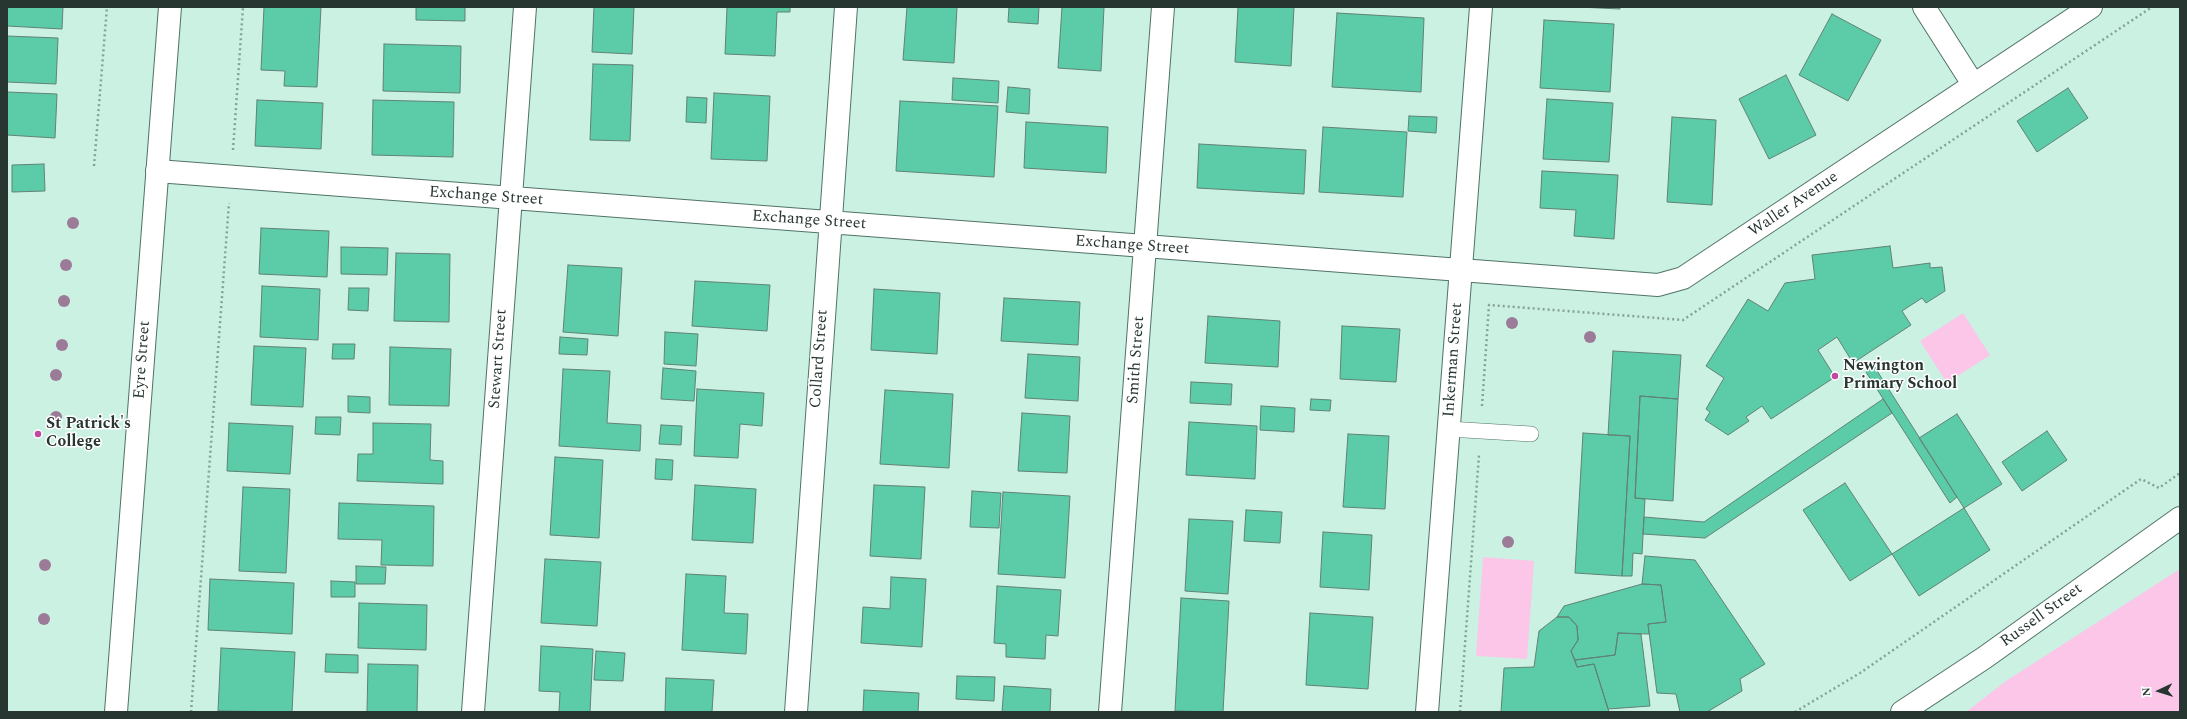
<!DOCTYPE html>
<html>
<head>
<meta charset="utf-8">
<style>
  body { margin:0 }
  #map { position:relative; width:2187px; height:719px; overflow:hidden; background:#cbf1e2; font-family:Spectral,serif }
  canvas { display:block }
  .frame { position:absolute; inset:0; border:8px solid #273630; pointer-events:none }
  .north { position:absolute; left:2139px; top:671px; width:40px; height:40px; -webkit-text-stroke:3px #fff; paint-order:stroke; rotate:266deg; font-size:11px; font-weight:700; line-height:16px; text-align:center; color:#273630 }
  .north::after { content:''; display:block; margin:auto; width:14px; height:18px; background:#273630; clip-path:polygon(50% 0,100% 100%,50% 72%,0 100%) }
</style>
</head>
<body>
<div id="map">
<canvas width="2187" height="719"></canvas>
<div class="frame"></div>
<div class="north">N</div>
</div>
<script>
const g = document.querySelector('canvas').getContext('2d');
g.lineJoin = 'round';
function paint(path, color) { g.fillStyle = color; g.fill(path, 'evenodd'); }
const shape = rows => new Path2D(rows.map(r => 'M' + r).join(''));
function strokePath(path, color, width, dash) { g.strokeStyle = color; g.lineWidth = width; g.lineCap = dash ? 'butt' : 'round'; g.setLineDash(dash || []); g.stroke(path); }
function write(font, color, halo, rows, align = 'center') {
  g.font = font + ' Spectral,serif'; g.lineWidth = 3; g.setLineDash([]); g.textBaseline = 'middle'; g.strokeStyle = halo; g.fillStyle = color; for (const [text, x, y, turn = 0] of rows) {
    g.save(); g.translate(x, y); g.rotate((+turn || 0) * Math.PI / 180); g.textAlign = isNaN(turn) ? turn : align; if (halo) g.strokeText(text, 0, 0); g.fillText(text, 0, 0); g.restore();
  }
}
paint(shape([
  [1963,313,1990,355,1947,383,1920,341],
  [1483,557,1534,561,1527,659,1476,656],
  [2180,569,2180,712,1966,712,2006,681]
]), '#fbc6e7');
const building = shape([
  [7,7,63,7,62,29,7,26,7,7],
  [264,7,321,7,317,87,284,86,285,71,261,70,264,7],
  [416,7,465,7,465,21,416,20,416,7],
  [594,7,634,7,632,54,592,52,594,7],
  [727,7,790,7,790,12,777,12,775,56,725,54,727,7],
  [907,7,957,7,954,63,903,60,907,7],
  [1009,7,1039,7,1038,24,1008,22,1009,7],
  [1062,7,1104,7,1101,71,1058,68,1062,7],
  [1238,7,1294,7,1291,66,1235,62,1238,7],
  [1579,7,1620,7,1620,9,1579,7],
  [1337,13,1424,18,1421,92,1332,87,1337,13],
  [1832,14,1881,40,1848,101,1799,75,1832,14],
  [1544,20,1614,24,1610,92,1540,88,1544,20],
  [7,36,58,38,56,84,7,82,7,36],
  [384,44,461,46,460,93,383,91,384,44],
  [593,64,633,65,630,141,590,140,593,64],
  [1786,75,1816,135,1769,159,1739,99,1786,75],
  [953,78,999,81,998,103,952,100,953,78],
  [1008,87,1030,89,1029,114,1006,112,1008,87],
  [2068,88,2088,118,2037,152,2017,121,2068,88],
  [7,92,57,94,55,138,7,135,7,92],
  [714,93,770,96,767,161,711,159,714,93],
  [687,97,707,98,706,123,686,122,687,97],
  [1547,99,1613,103,1609,162,1543,159,1547,99],
  [257,100,323,103,321,149,255,146,257,100],
  [373,100,454,102,453,157,372,155,373,100],
  [900,101,998,106,994,177,896,171,900,101],
  [1409,116,1437,117,1436,133,1408,131,1409,116],
  [1672,117,1716,120,1712,205,1667,202,1672,117],
  [1026,122,1108,127,1106,173,1024,168,1026,122],
  [1323,127,1407,132,1403,197,1319,192,1323,127],
  [1199,144,1306,150,1304,194,1197,188,1199,144],
  [44,164,45,191,12,192,12,165,44,164],
  [1542,171,1618,175,1614,239,1574,236,1576,210,1540,208,1542,171],
  [261,228,329,231,327,277,259,274,261,228],
  [1890,246,1893,268,1930,263,1930,268,1942,267,1945,291,1926,303,1922,298,1902,311,1911,325,1853,363,1837,337,1818,350,1835,377,1771,419,1762,406,1746,417,1749,421,1728,435,1705,420,1710,412,1706,409,1724,378,1706,366,1748,299,1768,311,1785,283,1815,279,1812,255,1890,246],
  [341,247,388,248,387,275,341,274,341,247],
  [396,253,450,254,449,322,394,321,396,253],
  [568,265,622,268,618,336,563,332,568,265],
  [695,281,770,285,767,331,692,326,695,281],
  [262,286,320,289,318,340,260,337,262,286],
  [349,288,369,288,368,311,348,310,349,288],
  [874,289,940,293,937,354,871,350,874,289],
  [1004,298,1080,302,1078,345,1001,341,1004,298],
  [1208,316,1280,321,1278,367,1205,363,1208,316],
  [1342,326,1400,329,1396,382,1340,379,1342,326],
  [665,332,698,334,696,366,664,364,665,332],
  [560,337,588,339,587,355,559,354,560,337],
  [333,344,355,344,354,359,332,359,333,344],
  [254,346,306,348,303,407,251,405,254,346],
  [390,347,451,349,449,406,389,405,390,347],
  [1613,351,1681,355,1678,399,1640,396,1635,498,1645,499,1644,517,1642,554,1633,553,1632,576,1622,576,1630,436,1608,435,1613,351],
  [1028,354,1080,357,1078,401,1025,398,1028,354],
  [1874,366,1957,497,1950,503,1866,372,1874,366],
  [663,368,696,371,694,401,661,399,663,368],
  [563,369,610,371,607,423,641,425,640,451,559,446,563,369],
  [1191,382,1232,384,1231,405,1190,403,1191,382],
  [697,389,764,393,762,426,740,424,738,458,694,456,697,389],
  [885,390,953,394,949,468,880,464,885,390],
  [348,396,370,397,370,413,348,412,348,396],
  [1640,396,1678,399,1673,501,1635,498,1640,396],
  [1311,399,1331,400,1330,411,1310,410,1311,399],
  [1883,399,1892,413,1705,538,1643,534,1644,517,1704,522,1883,399],
  [1261,406,1295,408,1294,432,1260,430,1261,406],
  [1022,413,1070,416,1067,473,1018,471,1022,413],
  [1957,414,2002,484,1964,508,1919,438,1957,414],
  [316,417,341,417,340,435,315,434,316,417],
  [1189,422,1257,426,1255,479,1186,475,1189,422],
  [229,423,293,426,290,474,227,471,229,423],
  [373,423,431,424,430,460,443,461,443,484,357,481,358,454,373,454,373,423],
  [661,425,682,426,681,445,659,444,661,425],
  [2047,431,2067,460,2022,491,2002,462,2047,431],
  [1583,433,1630,436,1622,576,1575,573,1583,433],
  [1348,434,1389,436,1385,509,1343,507,1348,434],
  [555,457,603,460,599,538,550,535,555,457],
  [656,459,673,460,672,480,655,479,656,459],
  [1845,483,1892,554,1850,581,1803,510,1845,483],
  [695,485,756,489,753,543,692,540,695,485],
  [874,485,925,487,921,559,870,556,874,485],
  [243,487,290,489,286,573,239,571,243,487],
  [972,491,1001,493,999,528,970,527,972,491],
  [1003,492,1070,496,1065,578,998,574,1003,492],
  [339,503,434,506,433,566,381,565,382,540,338,539,339,503],
  [1964,508,1990,550,1919,596,1892,554,1964,508],
  [1246,510,1282,512,1280,543,1244,541,1246,510],
  [1189,519,1233,521,1228,594,1185,591,1189,519],
  [1323,532,1372,535,1369,590,1320,587,1323,532],
  [1645,556,1695,560,1765,664,1740,679,1742,691,1707,712,1680,712,1676,694,1657,693,1648,624,1666,622,1661,585,1642,584,1645,556],
  [545,559,601,562,597,626,541,623,545,559],
  [356,566,386,567,385,584,356,584,356,566],
  [686,574,726,576,724,613,748,614,746,654,682,650,686,574],
  [891,577,926,579,922,647,861,643,863,607,890,609,891,577],
  [210,579,294,583,292,634,208,630,210,579],
  [331,581,355,582,355,597,331,597,331,581],
  [1642,584,1661,585,1666,622,1648,624,1649,634,1618,633,1615,655,1575,660,1571,651,1578,640,1577,626,1569,617,1557,617,1564,606,1642,584],
  [997,586,1061,590,1058,636,1046,635,1045,659,1006,657,1006,644,994,643,997,586],
  [1181,598,1229,601,1223,712,1175,711,1181,598],
  [359,603,427,605,426,650,358,648,359,603],
  [1310,613,1373,617,1368,689,1306,685,1310,613],
  [1557,617,1569,617,1577,626,1578,640,1571,651,1577,667,1594,664,1609,712,1501,712,1504,668,1534,667,1539,631,1557,617],
  [1618,633,1641,634,1650,706,1608,709,1594,664,1577,667,1575,660,1615,655,1618,633],
  [541,646,593,649,590,712,559,712,560,692,539,691,541,646],
  [221,648,295,652,292,712,218,711,221,648],
  [596,651,625,653,623,681,594,680,596,651],
  [326,654,358,655,358,673,325,672,326,654],
  [368,664,418,665,417,712,367,712,368,664],
  [957,676,995,677,994,701,956,699,957,676],
  [666,678,714,680,712,712,665,712,666,678],
  [1004,686,1051,689,1050,712,1002,712,1004,686],
  [864,690,919,693,918,712,863,712,864,690]
]);
paint(building, '#5bcba8');
strokePath(building, '#608275', 1);
const lane = shape([
  [1448,429,1531,434]
]);
const street = shape([
  [1924,7,1973,84],
  [157,171,1658,285,1683,278,2091,7],
  [473,712,525,7],
  [796,712,846,7],
  [1110,712,1163,7],
  [1427,712,1481,7]
]);
const secondary = shape([
  [116,712,170,7],
  [1902,712,1984,658,2180,518]
]);
strokePath(lane, '#517367', 16);
strokePath(street, '#517367', 24);
strokePath(secondary, '#517367', 24);
strokePath(shape([
  [233,150,243,7],
  [94,166,107,7],
  [1482,406,1489,305,1683,320,2152,7],
  [191,712,229,203],
  [1460,712,1479,455],
  [1795,712,1860,673,2141,479,2159,488,2180,473]
]), '#85a297', 2.5, [2, 3]);
strokePath(lane, '#fff', 15);
strokePath(street, '#fff', 22);
strokePath(secondary, '#fff', 22);
g.fillStyle = '#9c7b99';
for (const [x, y] of [
  [73,223],
  [66,265],
  [64,301],
  [1512,323],
  [1590,337],
  [62,345],
  [56,375],
  [56,417],
  [1508,542],
  [45,565],
  [44,619]
]) { g.beginPath(); g.arc(x, y, 6, 0, 2 * Math.PI); g.fill(); }
for (const [x, y, r, color] of [
  [1835,376,4,"#c1499e"],
  [38,434,4,"#c1499e"]
]) { const dot = new Path2D(); dot.arc(x, y, r, 0, 2 * Math.PI); g.fillStyle = color; g.fill(dot); strokePath(dot, '#fff', 1.5); }
write('16px', '#273630', '#fff', [
  ["Exchange Street",486,197,4],
  ["Waller Avenue",1794,205,-34],
  ["Exchange Street",809,221,4],
  ["Exchange Street",1132,246,4],
  ["Stewart Street",499,359,-86],
  ["Collard Street",820,359,-86],
  ["Eyre Street",143,360,-86],
  ["Smith Street",1137,360,-86],
  ["Inkerman Street",1454,360,-86],
  ["Russell Street",2042,616,-36]
]);
write('bold 16px', '#273630', '#fff', [
  ["Newington",1843,367],
  ["Primary School",1843,385],
  ["St Patrick's",46,425],
  ["College",46,443]
], 'left');
</script>
</body>
</html>
